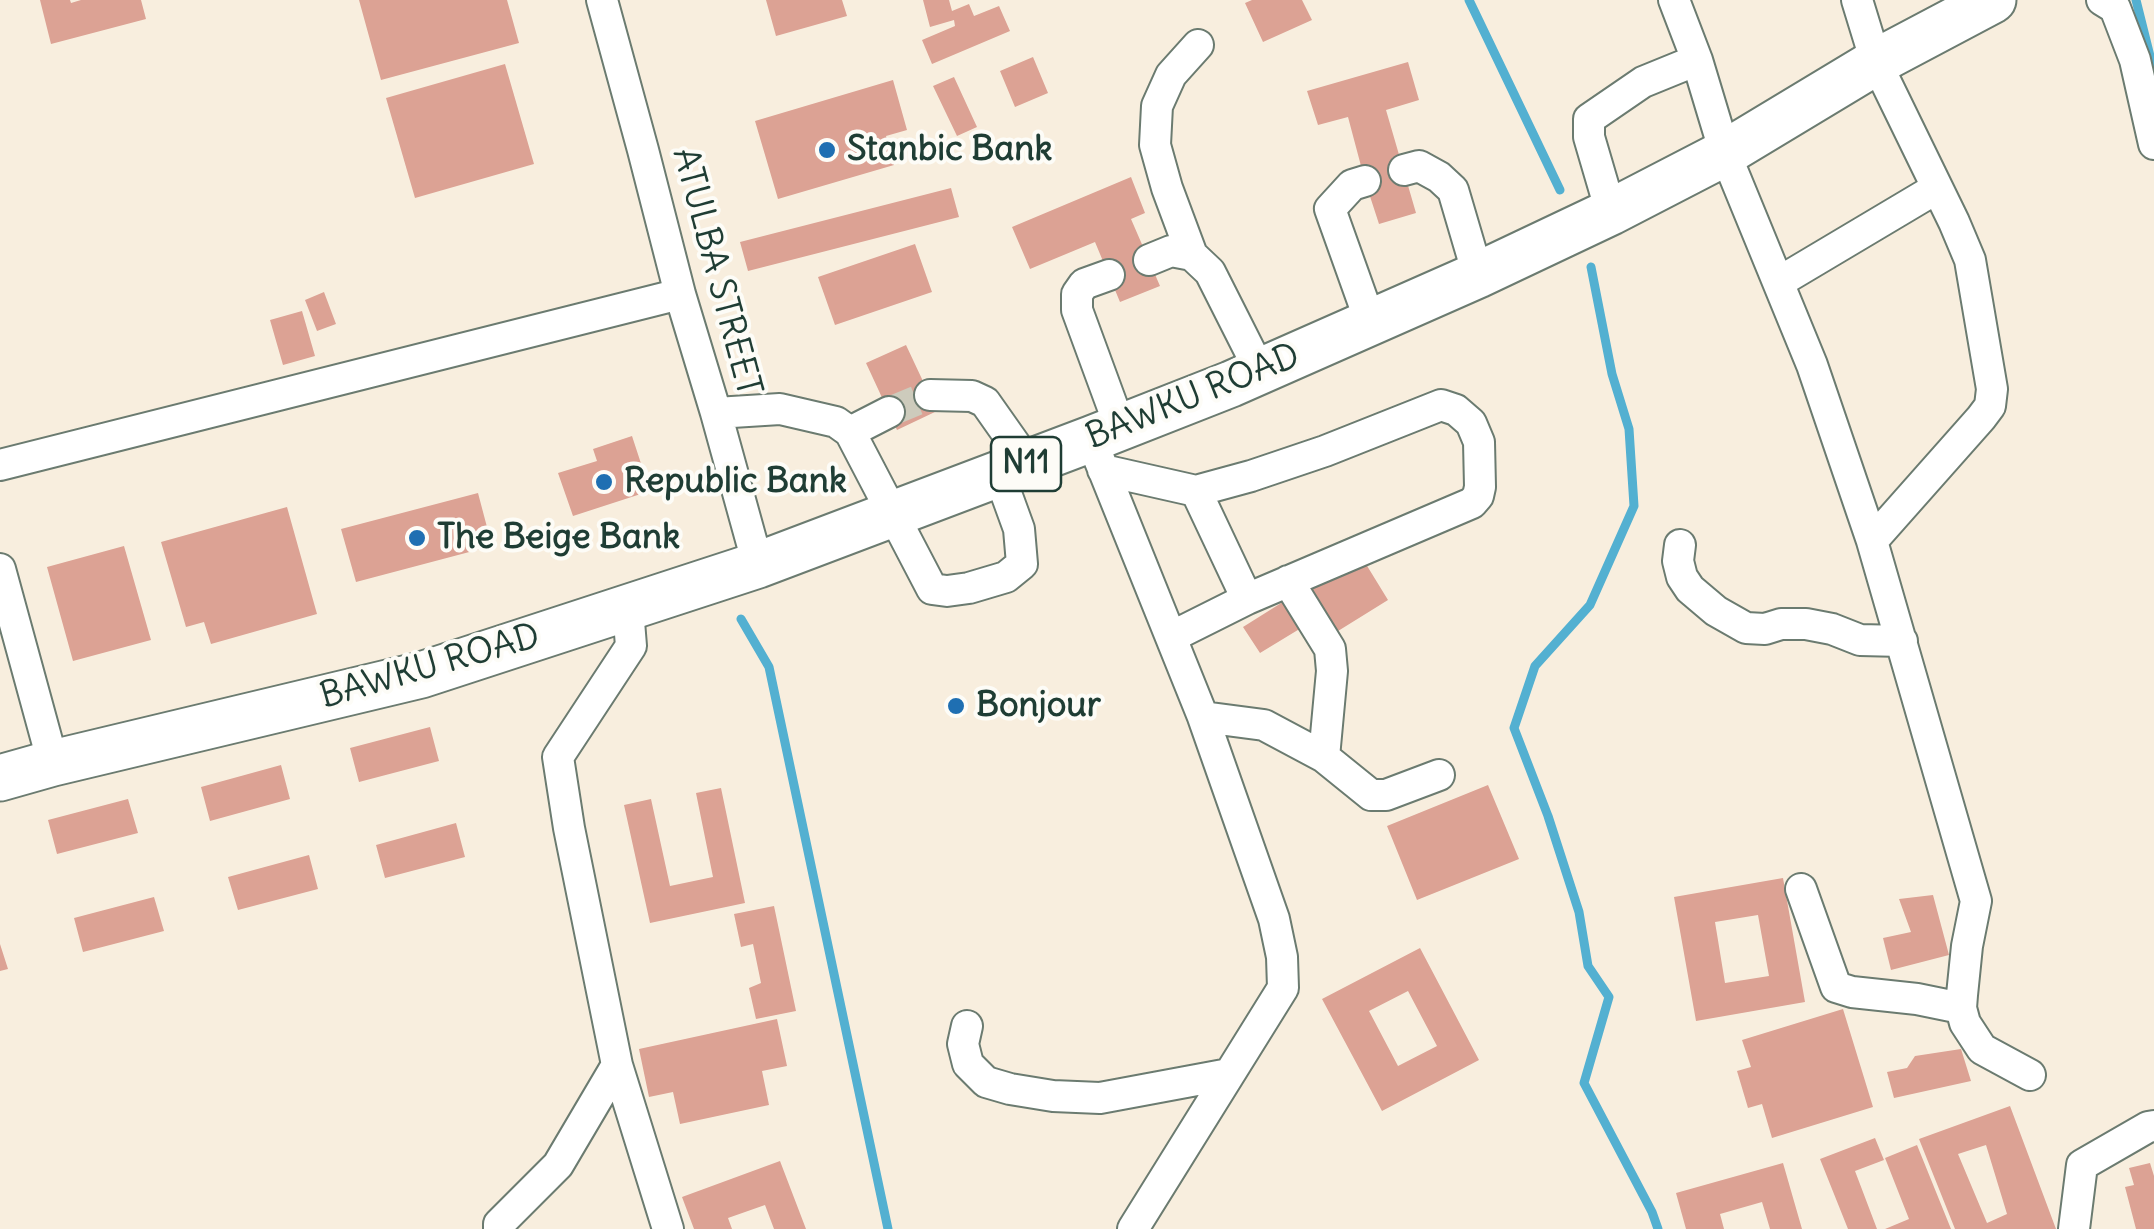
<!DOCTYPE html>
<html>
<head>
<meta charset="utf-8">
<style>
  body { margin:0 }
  canvas { display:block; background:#f8eede }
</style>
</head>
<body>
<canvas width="2154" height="1229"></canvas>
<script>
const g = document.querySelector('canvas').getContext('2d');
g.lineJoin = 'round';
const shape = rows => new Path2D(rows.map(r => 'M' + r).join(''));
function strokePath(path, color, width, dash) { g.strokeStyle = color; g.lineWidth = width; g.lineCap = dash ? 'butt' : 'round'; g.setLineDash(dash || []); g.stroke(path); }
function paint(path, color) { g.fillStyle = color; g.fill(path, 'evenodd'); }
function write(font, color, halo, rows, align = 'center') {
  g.font = font + ' Delius,sans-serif'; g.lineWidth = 8; g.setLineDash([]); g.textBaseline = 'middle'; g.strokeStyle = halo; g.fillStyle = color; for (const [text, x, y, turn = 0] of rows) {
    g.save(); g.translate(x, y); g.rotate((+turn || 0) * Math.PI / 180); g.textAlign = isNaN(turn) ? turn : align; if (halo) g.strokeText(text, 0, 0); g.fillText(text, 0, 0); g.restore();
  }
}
strokePath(shape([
  [1469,0,1560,190],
  [2136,0,2154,72],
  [1591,267,1612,374,1629,429,1634,506,1590,605,1535,666,1514,728,1548,816,1579,912,1588,966,1609,997,1584,1083,1652,1212,1658,1229],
  [741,619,769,667,888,1229]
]), '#53b0d1', 9);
paint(shape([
  [40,0,70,0,71,3,81,0,141,0,146,19,51,44],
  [359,0,507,0,519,43,381,80],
  [766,0,842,0,847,16,776,36],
  [923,0,949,0,952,11,969,4,974,16,999,6,1010,31,932,64,922,40,955,26,954,20,930,27],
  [1252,0,1302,0,1312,20,1263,42,1245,3],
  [1033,57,1048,93,1015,107,1000,71],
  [1408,62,1419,100,1386,110,1416,213,1379,224,1365,181,1348,117,1318,125,1307,91],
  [505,64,534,164,415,198,386,98],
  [954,77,977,127,957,136,933,86],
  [893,80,907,130,886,136,894,165,778,199,755,121],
  [1131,177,1145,213,1131,219,1160,286,1120,302,1095,242,1030,269,1012,227],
  [951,188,959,217,748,271,740,242],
  [915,244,932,292,835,325,818,277],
  [324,292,336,324,317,331,305,300],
  [302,311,315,356,283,365,270,320],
  [906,345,937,411,897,430,866,363],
  [632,436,650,491,573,516,558,473,597,461,593,449],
  [478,493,492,546,356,582,341,529],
  [287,507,317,614,211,644,204,622,186,627,161,542],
  [124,546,151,640,73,661,47,567],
  [1361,556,1388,600,1330,636,1303,591],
  [1294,595,1311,622,1260,653,1243,627],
  [430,727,439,761,359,782,350,748],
  [281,765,290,799,210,821,201,787],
  [1488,785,1519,859,1417,900,1387,826],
  [721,788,745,903,650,923,624,805,651,799,670,886,713,877,696,793],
  [128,799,138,833,57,854,48,820],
  [456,823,465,857,385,878,376,845],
  [309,855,318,889,238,910,228,877],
  [1783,878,1805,1002,1696,1021,1674,897],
  [1758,915,1769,976,1725,983,1715,922],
  [1933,895,1949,955,1891,970,1883,938,1911,932,1899,899],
  [154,897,164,931,83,952,74,918],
  [774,906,796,1011,756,1019,749,988,761,983,753,944,741,947,734,914],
  [0,944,8,969,0,971],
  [1420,948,1479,1060,1382,1111,1322,999],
  [1408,991,1437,1046,1398,1066,1369,1011],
  [1843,1009,1873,1107,1772,1138,1762,1104,1748,1108,1737,1071,1751,1067,1742,1040],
  [777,1019,787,1066,762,1071,769,1105,680,1124,673,1092,649,1097,639,1049],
  [1961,1049,1971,1081,1894,1098,1887,1072,1907,1068,1915,1056],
  [2010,1106,2056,1229,1955,1229,1919,1139],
  [1986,1145,2007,1214,1987,1223,1958,1154],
  [1875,1138,1884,1160,1855,1171,1877,1229,1848,1229,1820,1159],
  [1917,1145,1951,1229,1885,1229,1909,1219,1885,1158],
  [780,1161,806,1229,774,1229,765,1205,728,1218,732,1229,694,1229,682,1197],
  [1783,1163,1802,1229,1770,1229,1762,1202,1720,1214,1724,1229,1686,1229,1676,1193],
  [2150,1163,2154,1176,2154,1229,2136,1229,2125,1187,2134,1185,2129,1168]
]), '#dca294');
strokePath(shape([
  [889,412,930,395]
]), '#cdcbbc', 30, [30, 15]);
const minor = shape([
  [602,0,643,150,680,294,716,413,758,565],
  [1674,0,1697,60,1725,153,1812,365,1872,541,1976,901,1967,946,1962,995,1961,1008,1965,1023,1982,1049,2030,1075],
  [1857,0,1876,62,1954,222,1970,260,1992,389,1990,406,1981,418,1872,541],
  [2102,0,2115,8,2135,60,2154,144],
  [1404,170,1419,166,1439,177,1453,190,1478,275],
  [1365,181,1352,185,1330,209,1370,321],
  [1611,212,1589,137,1589,119,1643,82,1697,60],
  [1192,255,1167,188,1155,145,1157,106,1171,75,1198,45],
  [1149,260,1171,251,1192,255,1210,272,1260,371],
  [1109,275,1084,284,1077,294,1077,310,1120,427],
  [1779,282,1937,188],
  [930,395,972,396,985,402,1028,463],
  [716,413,780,409,836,422,850,432,932,589,947,591,969,588,1006,577,1022,564,1019,529,999,474],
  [850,432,889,412],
  [1091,439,1203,717,1274,919,1282,957,1283,988,1133,1229],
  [0,465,680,294],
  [1103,470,1196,491,1251,476,1325,451,1441,405,1456,410,1471,423,1479,442,1480,487,1478,496,1472,503,1247,599,1171,637],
  [1196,491,1247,599],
  [1680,545,1678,561,1682,577,1690,589,1716,611,1746,628,1765,629,1781,624,1806,624,1832,629,1860,640,1902,641],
  [0,569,53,763],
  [1288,581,1330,649,1332,671,1324,757],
  [628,609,631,646,558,757,569,828,617,1065,668,1229],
  [1203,717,1264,725,1324,757,1371,795,1386,795,1439,775],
  [1801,889,1836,987,1852,992,1917,999,1961,1008],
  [967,1026,963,1044,968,1064,986,1082,1010,1089,1053,1096,1100,1098,1229,1074],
  [499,1229,499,1224,558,1165,617,1065],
  [2074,1229,2082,1165,2148,1127,2154,1126]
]);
const highway = shape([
  [0,778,53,763,421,675,758,565,1091,439,1231,384,1478,275,1611,212,1725,153,1876,62,1993,0]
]);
strokePath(minor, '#6b7b70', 34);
strokePath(highway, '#6b7b70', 49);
strokePath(minor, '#fff', 30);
strokePath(highway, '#fff', 45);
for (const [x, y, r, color] of [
  [827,150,10,"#1f6fb2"],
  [604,482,10,"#1f6fb2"],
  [417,538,10,"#1f6fb2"],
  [956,706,10,"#1f6fb2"]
]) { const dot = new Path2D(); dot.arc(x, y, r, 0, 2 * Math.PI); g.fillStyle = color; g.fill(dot); strokePath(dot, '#fdfcf7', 4); }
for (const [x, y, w] of [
  [1026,464,70]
]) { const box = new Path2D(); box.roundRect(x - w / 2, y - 27, w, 54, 8); g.fillStyle = '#fdfcf7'; g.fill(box); strokePath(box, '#1f3d34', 2.5); }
write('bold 32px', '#1f3d34', null, [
  ["N11",1026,464]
]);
write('bold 35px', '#1f3d34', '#fdfcf7', [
  ["Stanbic Bank",847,150],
  ["Republic Bank",624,482],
  ["The Beige Bank",437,538],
  ["Bonjour",976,706]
], 'left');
write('35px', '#1f3d34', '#fdfcf7', [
  ["ATULBA STREET",716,272,75],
  ["BAWKU ROAD",1193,397,-22],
  ["BAWKU ROAD",430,667,-16]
]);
</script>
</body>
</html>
